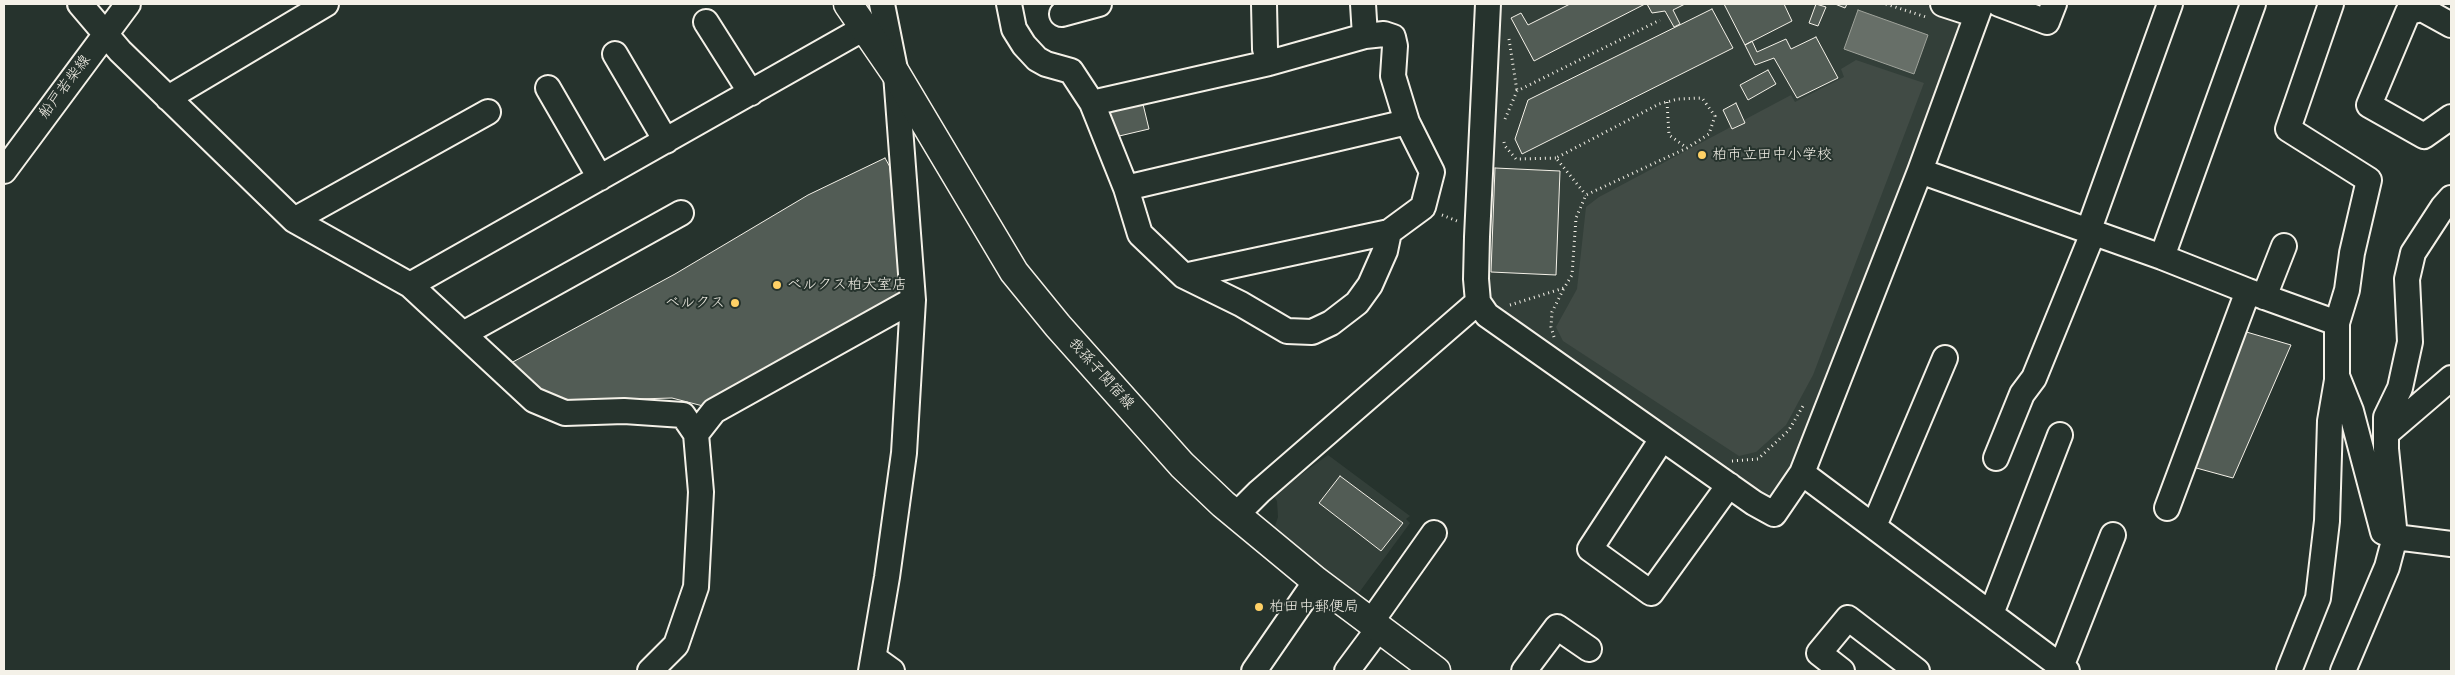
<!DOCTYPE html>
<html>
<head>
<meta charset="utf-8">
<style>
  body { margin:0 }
  #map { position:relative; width:2455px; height:675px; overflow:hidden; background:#26332d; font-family:"Balsamiq Sans",sans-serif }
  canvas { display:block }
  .frame { position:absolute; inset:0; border:5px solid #f4f1e8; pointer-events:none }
</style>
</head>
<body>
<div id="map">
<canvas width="2455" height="675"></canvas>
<div class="frame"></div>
</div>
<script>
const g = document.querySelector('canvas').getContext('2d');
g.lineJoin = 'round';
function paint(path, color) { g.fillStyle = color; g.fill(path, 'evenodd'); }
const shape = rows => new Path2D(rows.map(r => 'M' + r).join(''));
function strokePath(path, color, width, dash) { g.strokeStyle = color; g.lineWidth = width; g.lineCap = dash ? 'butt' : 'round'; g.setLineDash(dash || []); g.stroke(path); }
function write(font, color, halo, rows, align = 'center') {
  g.font = font + ' "Balsamiq Sans","Klee One",sans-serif'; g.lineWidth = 4; g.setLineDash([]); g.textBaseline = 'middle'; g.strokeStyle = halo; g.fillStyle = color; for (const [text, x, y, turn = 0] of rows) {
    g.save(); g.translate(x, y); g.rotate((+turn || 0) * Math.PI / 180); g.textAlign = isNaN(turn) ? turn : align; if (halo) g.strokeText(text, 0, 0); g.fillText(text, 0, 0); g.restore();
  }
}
paint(shape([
  [1495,4,1924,4,1962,17,1964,31,1796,465,1774,498,1762,499,1517,331,1486,299],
  [1328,455,1410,516,1406,519,1410,523,1358,594,1274,529,1278,517,1277,501,1273,495]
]), '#333f39');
paint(shape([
  [1856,60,1924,83,1813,375,1786,425,1756,452,1739,456,1563,341,1556,327,1577,289,1586,207,1599,197,1791,95,1795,102,1844,77,1841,69]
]), '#414b45');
const water = shape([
  [1858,10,1928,35,1914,74,1844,49,1858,10]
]);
paint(water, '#676f68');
strokePath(water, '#9fa39b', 1);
const building = shape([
  [1570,4,1645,4,1534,61,1511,18,1521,13,1528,25,1570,4],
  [1647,4,1685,4,1673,10,1680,24,1674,27,1665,11,1652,13,1647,4],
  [1724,4,1784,4,1792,21,1745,45,1724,4],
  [1816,4,1826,7,1818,26,1809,23,1816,4],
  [1835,4,1847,4,1845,8,1835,4],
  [1712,9,1733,48,1522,154,1515,139,1528,100,1712,9],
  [1816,37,1838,78,1797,98,1774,58,1755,65,1745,45,1752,41,1757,52,1786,39,1791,49,1816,37],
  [1768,70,1776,84,1748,100,1740,85,1768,70],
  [1142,100,1149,129,1115,137,1109,107,1142,100],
  [1736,103,1745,123,1732,129,1723,110,1736,103],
  [885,158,890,167,900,296,703,406,672,398,568,401,546,395,511,363,675,274,808,195,885,158],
  [1495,168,1560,171,1556,275,1491,272,1495,168],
  [2243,331,2291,345,2233,478,2189,466,2243,331],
  [1340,476,1403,523,1381,551,1319,503,1340,476]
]);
paint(building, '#525c55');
strokePath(building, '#f4f1e8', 1);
const minor = shape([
  [80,4,120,51,294,220,410,285,534,400,565,413,624,411,683,415,696,434,701,492,696,587,676,645,650,671],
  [1009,4,1014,29,1024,45,1037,59,1046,64,1071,71,1092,103],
  [1264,4,1265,49,1269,63],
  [1363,4,1365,36],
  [1488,4,1477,237,1476,279,1478,302,1487,315,1754,503,1774,514,1802,473,1920,171,1981,4],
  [1943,4,1977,15],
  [1999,4,2047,22,2054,4],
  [2331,4,2288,129,2369,180,2352,253,2347,290,2337,323],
  [1062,14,1099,4],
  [706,22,751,93],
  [2451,25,2422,9,2408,12,2369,105,2424,136,2451,117],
  [615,54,666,141],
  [548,88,600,178],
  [168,98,326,4],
  [4,171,128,4],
  [1920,171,2162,257,2248,291,2337,323,2337,380,2330,421,2327,521,2318,598,2289,671],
  [1126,188,1407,122],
  [294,220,488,112],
  [2088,232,2170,4],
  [2162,257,2253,4],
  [1184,276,1389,232,1423,207,1432,172,1407,122,1393,76,1395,46,1393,37,1384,34,1365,36,1269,63,1092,103,1126,188,1140,234,1184,276,1241,304,1287,331,1312,332,1331,323,1357,303,1370,285,1385,251,1389,232],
  [410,285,866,27],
  [2264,297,2284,246],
  [463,334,681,213],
  [2337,376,2351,411,2383,532,2395,537,2451,544],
  [2387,433,2451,378],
  [696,434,714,411,913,300],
  [1662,439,1590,549,1651,593,1729,485],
  [1996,458,2022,394,2034,378,2093,233],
  [1802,473,2067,671],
  [2167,508,2248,291],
  [1236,515,1259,492,1478,302],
  [1874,526,1945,358],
  [1991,614,2060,435],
  [1371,622,1434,533],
  [874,658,892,671],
  [2061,667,2113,535],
  [871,671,887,577,904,453,913,300,896,74,882,4],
  [1254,671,1316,581],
  [1347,671,1379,628],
  [1524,671,1557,627,1589,649],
  [1842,671,1819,653,1848,618,1917,671],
  [2343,671,2387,567,2395,537,2386,449,2386,417,2400,388,2410,342,2407,279,2413,253,2443,207,2451,198]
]);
const major = shape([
  [848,4,896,74,1014,272,1058,326,1182,465,1223,504,1316,581,1436,671]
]);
strokePath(minor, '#f4f1e8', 28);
strokePath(major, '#f4f1e8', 31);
strokePath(shape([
  [1886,4,1926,17],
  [1509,39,1517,91],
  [1667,102,1669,135,1687,148],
  [1505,119,1517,91,1660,20],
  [1504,142,1505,146,1516,159,1556,158],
  [1442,215,1457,221],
  [1510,305,1564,288,1572,275,1576,218,1586,195,1687,148,1709,134,1715,116,1702,98,1678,99,1659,104,1556,158,1586,195],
  [1554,337,1551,327,1552,312,1564,288],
  [1732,461,1758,459,1789,430,1803,406]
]), '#f4f1e8', 3, [1, 4]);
strokePath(minor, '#26332d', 24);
strokePath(major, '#26332d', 28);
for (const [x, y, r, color] of [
  [1702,155,5,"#ffd166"],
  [777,285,5,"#ffd166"],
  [735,303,5,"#ffd166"],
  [1259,607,5,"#ffd166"]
]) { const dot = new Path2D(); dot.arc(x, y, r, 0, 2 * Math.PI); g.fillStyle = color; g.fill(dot); strokePath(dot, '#26332d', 2); }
write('15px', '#f4f1e8', '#26332d', [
  ["船戸若柴線",65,87,-53],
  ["我孫子関宿線",1101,374,48]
]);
write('15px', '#f4f1e8', '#26332d', [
  ["柏市立田中小学校",1712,155],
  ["ベルクス柏大室店",787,285],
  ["ベルクス",725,303,"right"],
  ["柏田中郵便局",1269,607]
], 'left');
</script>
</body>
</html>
